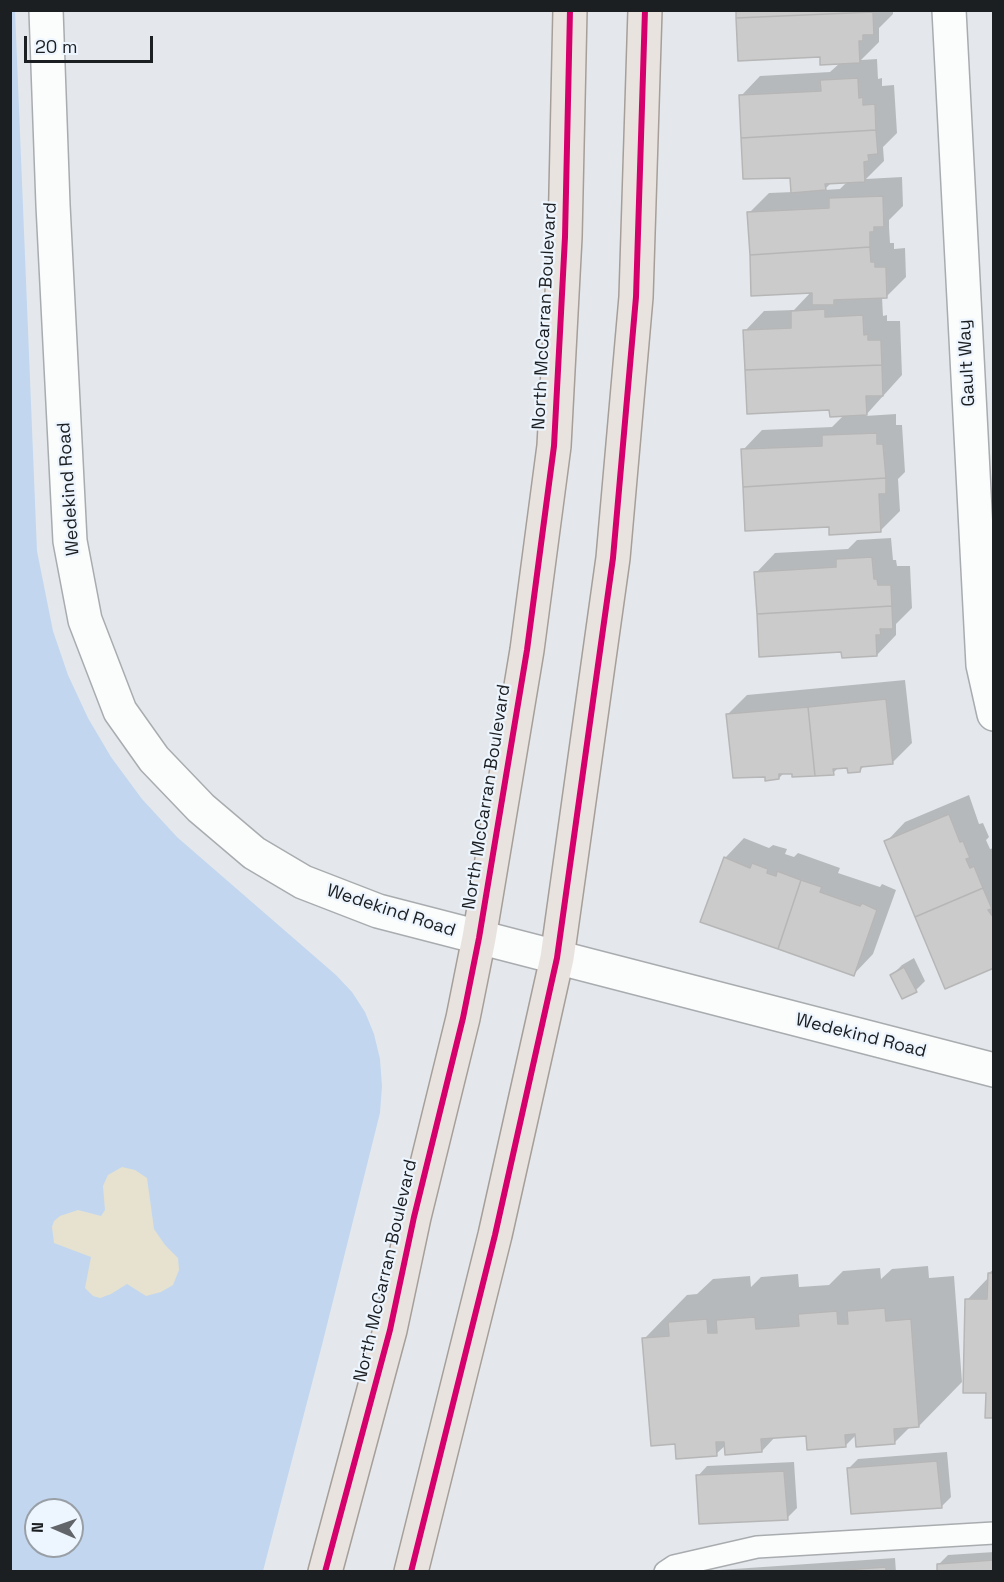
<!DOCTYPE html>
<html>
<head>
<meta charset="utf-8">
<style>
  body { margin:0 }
  #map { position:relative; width:1004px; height:1582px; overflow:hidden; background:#e4e8ec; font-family:"Space Grotesk",sans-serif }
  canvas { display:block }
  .frame { position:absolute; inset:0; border:12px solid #1c1f22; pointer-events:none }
  .north { position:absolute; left:24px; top:1498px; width:60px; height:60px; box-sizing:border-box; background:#edf5fe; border:2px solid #999fa6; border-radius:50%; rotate:272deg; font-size:16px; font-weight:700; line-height:24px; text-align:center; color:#1c1f22 }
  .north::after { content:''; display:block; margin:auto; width:21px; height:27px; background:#626569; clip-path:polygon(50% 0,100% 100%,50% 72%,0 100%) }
  .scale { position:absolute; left:24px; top:36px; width:129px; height:27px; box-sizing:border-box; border:3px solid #1c1f22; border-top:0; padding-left:8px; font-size:18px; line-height:21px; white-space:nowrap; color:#1c1f22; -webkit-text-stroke:4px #edf5fe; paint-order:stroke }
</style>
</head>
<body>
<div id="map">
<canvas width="1004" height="1582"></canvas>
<div class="frame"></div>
<div class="north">N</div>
<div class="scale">20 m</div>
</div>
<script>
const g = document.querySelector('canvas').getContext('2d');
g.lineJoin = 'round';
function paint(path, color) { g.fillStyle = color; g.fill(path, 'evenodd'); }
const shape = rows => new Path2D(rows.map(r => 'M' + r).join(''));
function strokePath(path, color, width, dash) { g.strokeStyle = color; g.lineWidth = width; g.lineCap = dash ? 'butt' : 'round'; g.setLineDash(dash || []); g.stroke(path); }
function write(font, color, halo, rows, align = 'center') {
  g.font = font + ' "Space Grotesk",sans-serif'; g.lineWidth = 4.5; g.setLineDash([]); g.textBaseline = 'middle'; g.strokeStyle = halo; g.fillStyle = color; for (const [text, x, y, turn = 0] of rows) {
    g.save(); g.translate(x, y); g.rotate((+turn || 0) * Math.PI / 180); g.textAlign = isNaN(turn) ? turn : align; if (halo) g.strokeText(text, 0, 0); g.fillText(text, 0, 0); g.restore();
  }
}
paint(shape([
  [15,10,37,551,53,631,68,675,88,718,111,757,142,799,177,837,336,975,352,992,365,1012,374,1034,380,1059,382,1086,380,1113,322,1345,263,1571,11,1572,10,11],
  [36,1510,72,1510,72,1546,36,1546]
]), '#c2d7ef');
paint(shape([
  [122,1167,135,1170,147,1178,154,1229,165,1245,178,1258,179,1270,173,1285,161,1292,146,1296,127,1284,111,1294,100,1298,93,1296,85,1288,91,1257,54,1243,52,1227,54,1221,60,1216,78,1210,101,1216,105,1210,103,1186,108,1175]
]), '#e6e2cf');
paint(shape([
  [738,10,893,10,893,14,879,28,879,42,861,60,877,59,878,79,882,78,882,86,894,85,897,133,883,147,884,161,866,179,902,177,903,206,889,220,889,227,890,243,894,243,894,249,905,248,906,277,886,297,882,297,883,316,887,315,887,321,900,321,902,375,865,416,896,414,896,425,902,425,905,472,898,479,900,511,880,531,830,525,743,450,762,430,832,427,844,415,831,408,745,331,764,311,794,310,812,291,749,213,769,193,793,192,792,176,741,96,760,76,830,72,840,63,822,55],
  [848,181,840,189,824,190,832,182],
  [891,538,893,560,896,560,897,566,910,566,912,608,896,624,896,635,877,655,842,650,756,573,775,553,848,549,857,540],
  [905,680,912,743,892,763,865,765,860,770,848,767,839,767,833,773,784,773,779,778,728,714,747,695],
  [969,795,979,824,983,823,989,837,986,840,990,849,994,848,994,967,886,842,905,822],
  [744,838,769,848,773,845,787,849,785,854,794,857,798,853,840,868,838,873,880,887,882,884,896,890,873,954,854,974,725,858],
  [914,958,925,981,916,990,892,975,902,965],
  [928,1266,929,1278,954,1276,962,1382,919,1426,911,1426,894,1443,856,1435,846,1445,807,1434,776,1436,762,1451,726,1445,716,1454,676,1442,644,1339,687,1295,697,1294,713,1279,750,1276,751,1287,761,1277,798,1274,799,1287,829,1285,843,1271,880,1268,881,1279,892,1269],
  [994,1269,994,1416,967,1300,989,1277,989,1273],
  [947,1452,951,1497,941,1507,848,1469,858,1459],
  [794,1462,797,1508,787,1518,698,1476,707,1466],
  [994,1552,994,1572,938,1565,948,1555],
  [895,1558,896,1572,717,1572,719,1570]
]), '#0003');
const building = shape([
  [736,10,873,10,873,12,736,18,736,10],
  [873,12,874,35,863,35,863,41,859,41,860,63,820,65,820,57,738,61,736,18,873,12],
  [858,78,859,98,863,97,863,105,875,104,876,130,741,138,739,95,821,91,820,80,858,78],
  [876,130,878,154,868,155,869,161,864,162,865,182,825,184,826,190,791,193,790,178,743,179,741,138,876,130],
  [883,196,884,227,874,227,874,232,870,232,870,247,750,255,747,212,829,208,829,198,883,196],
  [870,247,871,262,875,262,875,267,886,267,887,298,834,300,834,305,812,305,812,293,751,296,750,255,870,247],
  [825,309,825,317,863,315,864,335,868,334,868,340,881,340,882,365,745,370,743,330,791,328,791,311,825,309],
  [882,365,883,396,866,396,867,415,830,417,829,410,747,414,745,370,882,365],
  [877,433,877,444,883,444,886,478,743,487,741,449,822,446,822,435,877,433],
  [886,478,886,494,879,494,881,532,829,535,829,527,745,531,743,487,886,478],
  [872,557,874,579,877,579,878,585,891,585,892,606,757,614,754,572,836,567,836,559,872,557],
  [892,606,893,629,880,629,881,635,876,635,877,656,842,658,841,652,759,657,757,614,892,606],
  [886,699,893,764,861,767,860,772,848,773,847,768,833,769,834,775,815,776,808,707,886,699],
  [808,707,815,776,792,777,792,774,779,774,779,779,765,781,765,777,733,778,726,714,808,707],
  [949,814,960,842,963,841,970,858,966,859,970,868,974,866,983,888,915,917,884,841,949,814],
  [724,857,750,868,752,863,768,869,767,873,776,876,777,871,801,880,778,949,700,922,724,857],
  [801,880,822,887,820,892,860,906,862,903,877,910,854,976,778,949,801,880],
  [983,888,992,909,988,910,994,918,994,968,945,989,915,917,983,888],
  [904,967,917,992,902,999,890,975,904,967],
  [988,1273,994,1273,994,1418,985,1418,986,1393,963,1393,965,1299,987,1299,988,1273],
  [885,1308,886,1321,911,1319,919,1427,894,1429,895,1444,856,1447,855,1434,845,1435,846,1447,807,1450,806,1436,761,1439,762,1452,725,1455,724,1442,716,1442,717,1456,676,1459,675,1444,651,1446,642,1338,669,1336,668,1322,707,1319,708,1333,717,1333,716,1320,755,1317,756,1329,799,1326,798,1314,837,1311,838,1324,848,1324,847,1311,885,1308],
  [937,1461,942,1508,851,1514,847,1468,937,1461],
  [784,1471,788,1520,699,1524,696,1475,784,1471],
  [994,1560,994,1572,937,1572,937,1564,994,1560],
  [886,1567,886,1572,817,1572,886,1567]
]);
paint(building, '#cbcbcc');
strokePath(building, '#b6b6b6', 1.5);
const service = shape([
  [665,1572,674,1566,757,1547,994,1533]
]);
const minor = shape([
  [949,10,983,665,994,714]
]);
const tertiary = shape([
  [46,10,53,205,70,541,85,620,120,711,154,759,201,808,254,853,303,882,378,911,994,1070]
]);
const primary = shape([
  [325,1572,390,1330,414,1217,463,1018,479,938,527,650,554,446,565,237,570,10],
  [411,1572,495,1235,557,958,613,558,636,297,645,10]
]);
strokePath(service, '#a9acaf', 24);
strokePath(minor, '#a9acaf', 36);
strokePath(tertiary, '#a9acaf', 36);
strokePath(primary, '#a69e99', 36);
strokePath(service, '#fbfcfc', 21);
strokePath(minor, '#fbfcfc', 33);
strokePath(tertiary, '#fbfcfc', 33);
strokePath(primary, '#e8e3df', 33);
strokePath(shape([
  [325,1572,390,1330,414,1217,463,1018,479,938,527,650,554,446,565,237,570,10],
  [411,1572,495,1235,557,958,613,558,636,297,645,10]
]), '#d6006c', 6);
write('18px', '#1c1f22', '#edf5fe', [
  ["North McCarran Boulevard",545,316,-87],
  ["Gault Way",967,363,-93],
  ["Wedekind Road",69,489,-94],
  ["North McCarran Boulevard",487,797,-81],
  ["Wedekind Road",391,911,18],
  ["Wedekind Road",861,1036,14],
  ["North McCarran Boulevard",386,1271,-77]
]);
</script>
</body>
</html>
